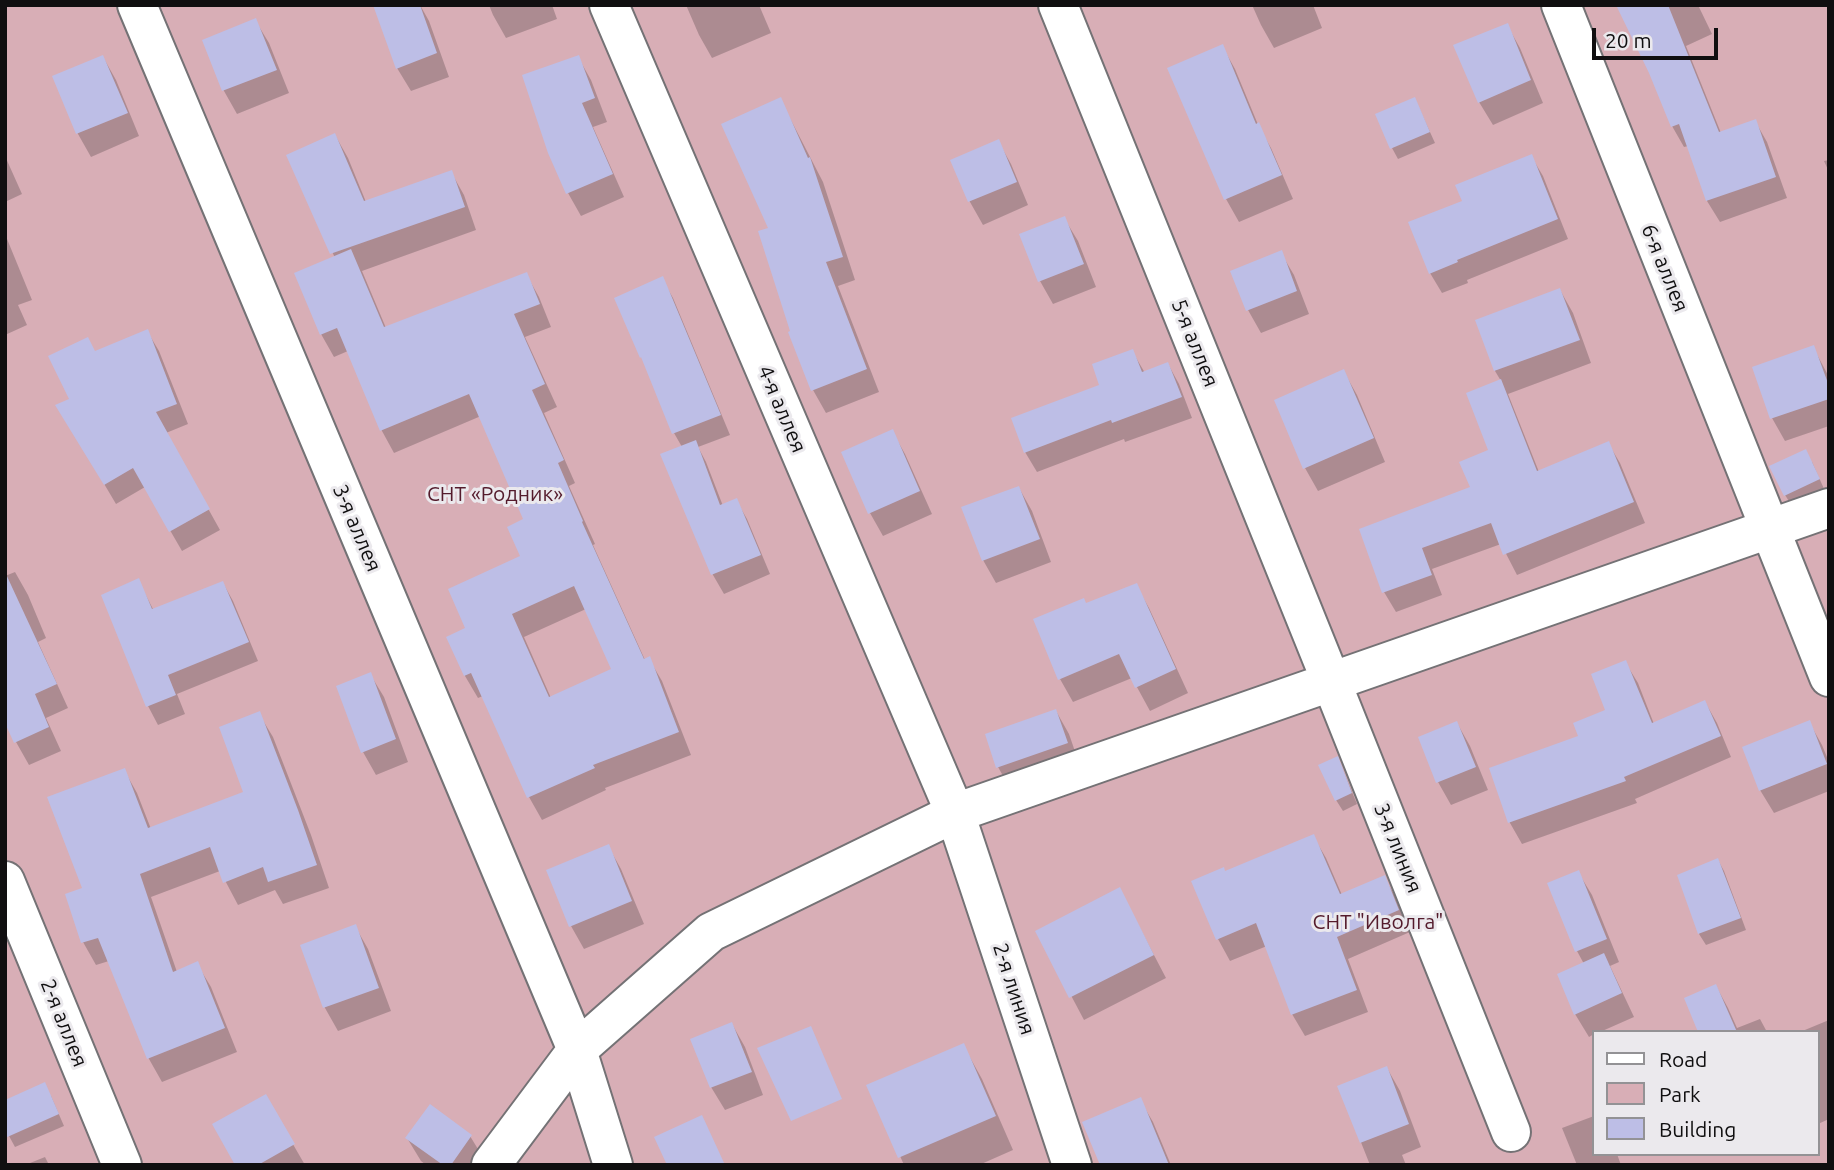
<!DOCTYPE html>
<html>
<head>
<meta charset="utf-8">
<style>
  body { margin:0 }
  #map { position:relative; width:1834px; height:1170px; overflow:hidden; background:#ebe9ed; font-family:Ubuntu,sans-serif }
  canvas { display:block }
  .frame { position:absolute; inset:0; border:7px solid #100f10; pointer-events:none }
  .legend { position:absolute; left:1592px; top:1030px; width:228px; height:126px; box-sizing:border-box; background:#ebe9ed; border:2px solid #939295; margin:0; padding:9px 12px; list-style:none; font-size:21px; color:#100f10 }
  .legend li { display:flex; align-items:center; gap:14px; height:35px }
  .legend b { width:35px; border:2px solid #939295 }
  .scale { position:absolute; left:1592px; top:28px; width:126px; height:32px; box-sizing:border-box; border:4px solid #100f10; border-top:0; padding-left:9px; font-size:21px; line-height:24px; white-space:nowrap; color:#100f10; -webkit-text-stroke:5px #ebe9ed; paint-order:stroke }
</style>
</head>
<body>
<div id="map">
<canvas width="1834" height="1170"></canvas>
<div class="frame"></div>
<ul class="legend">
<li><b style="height:9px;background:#fff"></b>Road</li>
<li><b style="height:19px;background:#d8aeb6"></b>Park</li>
<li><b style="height:19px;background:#bdbee6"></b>Building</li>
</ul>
<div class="scale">20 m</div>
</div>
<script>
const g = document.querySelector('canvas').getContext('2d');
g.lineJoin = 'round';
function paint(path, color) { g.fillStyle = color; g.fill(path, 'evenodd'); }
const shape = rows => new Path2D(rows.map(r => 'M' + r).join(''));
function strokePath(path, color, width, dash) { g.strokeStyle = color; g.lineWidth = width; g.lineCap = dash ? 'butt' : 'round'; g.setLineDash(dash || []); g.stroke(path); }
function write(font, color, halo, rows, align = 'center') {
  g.font = font + ' Ubuntu,sans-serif'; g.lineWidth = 6; g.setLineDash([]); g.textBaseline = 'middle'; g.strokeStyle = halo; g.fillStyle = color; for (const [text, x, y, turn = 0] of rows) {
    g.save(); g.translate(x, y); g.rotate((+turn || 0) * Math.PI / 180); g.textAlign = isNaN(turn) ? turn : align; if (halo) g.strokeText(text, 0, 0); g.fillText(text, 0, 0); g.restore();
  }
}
paint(shape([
  [5,5,1829,5,1829,1165,5,1165],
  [1594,1032,1818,1032,1818,1154,1594,1154]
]), '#d8aeb6');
paint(shape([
  [420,5,429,21,449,77,411,91,397,68],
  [489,5,552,5,557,19,506,38,493,15],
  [686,5,759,5,771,33,712,58,699,35],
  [1252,5,1313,5,1322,28,1274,48,1261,25],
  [1623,5,1698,5,1712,34,1686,46,1721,133,1755,121,1767,142,1787,198,1720,222,1707,201,1688,146,1684,147,1672,126],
  [255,20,269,43,289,93,237,114,224,91,204,41],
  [1507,25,1520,48,1543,103,1493,125,1479,102],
  [1222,46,1235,69,1259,127,1271,148,1293,199,1239,222,1226,199],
  [103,57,116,80,139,136,91,157,78,134,54,77],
  [578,57,591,80,607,122,593,127,624,197,581,216,568,193],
  [780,99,823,182,855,280,838,286,879,392,826,413,813,390,770,229],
  [1415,99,1435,143,1398,159,1392,148],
  [335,135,348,158,366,202,451,172,464,195,476,230,362,271,386,328,526,274,539,297,551,327,525,337,557,407,544,413,575,483,569,486,595,544,593,545,645,660,649,659,662,681,691,755,605,788,606,790,542,820,529,797,483,696,478,698,465,676,448,638,468,629,522,557,526,520,481,416,394,453,382,431,348,351,334,357,321,334,335,258,289,156],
  [586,609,614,670,551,698,524,637],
  [998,141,1011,164,1028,205,983,225,970,202,952,160],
  [5,156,22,194,5,202],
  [1531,156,1543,176,1568,239,1467,280,1468,283,1442,293,1430,273,1464,202],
  [1829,160,1829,172,1824,161],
  [1064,218,1078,241,1096,287,1053,304,1040,281],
  [5,234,32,300,18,305,27,325,5,335],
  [1281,253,1294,275,1309,314,1261,333,1248,310,1232,272],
  [662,279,673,298,730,435,698,447,706,462,723,506,736,500,747,519,770,574,724,594,713,575,663,455,682,447,674,433],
  [1560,290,1573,313,1591,363,1508,394,1539,472,1608,443,1620,463,1645,523,1517,575,1501,544,1432,569,1442,595,1396,612,1384,592,1472,488,1490,451,1501,381,1495,371,1477,321],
  [147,331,159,351,188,424,166,433,220,530,182,551,145,487,116,504,58,406,72,400,95,353],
  [1813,347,1829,377,1829,426,1785,441,1772,418,1754,368],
  [1132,351,1145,373,1168,364,1179,384,1192,418,1125,442,1124,439,1037,472,1025,452,1101,386],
  [1344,372,1357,395,1385,462,1318,491,1305,468],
  [892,431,905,454,932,514,883,536,870,513],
  [1812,462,1825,491,1792,506,1785,495],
  [1019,488,1032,511,1051,562,996,583,983,560],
  [15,572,28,595,46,638,38,642,68,708,46,718,61,751,29,765,16,742,5,576],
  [138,580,154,611,223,583,233,601,258,661,177,694,185,714,158,725,148,706,103,596],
  [1136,585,1149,608,1188,693,1150,711,1132,678,1073,702,1060,679,1035,620,1086,605],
  [1625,662,1638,683,1654,724,1705,702,1717,723,1731,757,1635,799,1637,803,1522,844,1510,823,1491,769,1581,737,1608,711],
  [370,674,384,697,408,762,376,775,363,752],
  [1056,711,1069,734,1080,766,1011,790,998,767],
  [259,714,273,737,311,835,329,888,283,904,275,890,238,905,220,871,151,897,177,972,197,964,211,987,237,1052,162,1082,149,1059,109,961,96,965,83,942,67,895,84,889,124,770,137,793,151,829,245,793],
  [1809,722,1822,745,1829,762,1829,791,1774,813,1760,790],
  [1457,723,1470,746,1488,790,1451,805,1438,782],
  [1337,759,1343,770,1357,804,1343,811,1336,800],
  [1313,836,1326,858,1342,895,1384,878,1397,899,1410,932,1348,959,1368,1012,1305,1036,1292,1014,1267,946,1230,961,1218,939,1193,882,1225,873],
  [608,846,621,869,644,924,584,949,571,926],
  [1718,860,1724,871,1746,930,1706,945,1699,934],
  [1578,872,1592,895,1619,962,1610,966,1634,1017,1600,1032,1594,1032,1594,1034,1589,1037,1575,1014,1584,964,1577,951,1549,884],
  [1132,913,1166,978,1084,1020,1037,931],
  [355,926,368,949,391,1011,338,1031,325,1008,302,946],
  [1716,986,1728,1008,1737,1028,1760,1019,1767,1032,1700,1032],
  [1829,1020,1829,1119,1818,1124,1818,1032,1800,1032],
  [732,1024,745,1047,763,1095,725,1110,711,1087],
  [963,1045,982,1079,1013,1150,979,1165,904,1165,869,1086],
  [1387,1068,1400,1091,1421,1147,1402,1155,1406,1165,1370,1165,1339,1087],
  [51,1096,64,1126,15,1147,9,1136],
  [265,1096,305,1165,237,1165],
  [1140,1100,1153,1122,1171,1165,1102,1165],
  [1594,1116,1594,1154,1617,1154,1621,1165,1577,1165,1562,1128],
  [470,1136,484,1159,480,1165,426,1165,421,1161,407,1138],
  [45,1157,49,1165,25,1165]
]), '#0003');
paint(shape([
  [373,5,420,5,437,53,396,69],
  [1616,5,1668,5,1719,132,1756,119,1776,177,1706,201,1679,124,1671,127,1649,73],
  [256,18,277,70,222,91,202,40],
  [1508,23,1531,80,1478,103,1453,45],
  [1223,44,1256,124,1259,122,1282,175,1224,200,1167,68],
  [103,55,128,113,76,134,52,76],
  [579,55,595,98,582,103,613,174,566,194,548,153,522,75],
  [781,97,808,158,810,157,843,257,826,262,867,369,811,391,788,332,790,331,758,231,768,228,721,124],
  [1415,97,1430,132,1390,149,1375,114],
  [335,133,364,201,452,170,465,207,330,254,286,155],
  [999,139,1017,182,968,202,950,160],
  [1532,154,1558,219,1457,260,1458,262,1429,274,1408,222,1462,201,1455,185],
  [1065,216,1084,264,1038,282,1019,234],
  [351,249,384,327,527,272,540,304,514,314,545,384,532,390,564,460,558,463,583,521,582,522,644,659,650,656,679,732,593,765,595,768,527,798,471,673,464,676,446,637,465,628,448,589,520,556,507,527,523,519,469,394,380,431,337,328,320,335,294,273],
  [574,586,611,669,549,697,512,614],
  [1282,250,1297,291,1246,311,1230,271],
  [663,276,721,415,672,434,641,357,640,358,614,298],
  [1560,288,1580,340,1494,371,1475,320],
  [148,329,177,404,156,412,210,509,169,532,133,468,104,485,55,405,69,399,48,356,88,337,95,351],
  [1814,345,1829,386,1829,399,1770,419,1752,367],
  [1133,349,1142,372,1168,362,1182,397,1112,423,1111,420,1024,453,1011,418,1099,385,1092,364],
  [1344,369,1374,438,1303,469,1274,400],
  [1501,379,1537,471,1609,441,1634,502,1503,555,1491,523,1422,548,1432,575,1382,593,1359,529,1470,487,1459,462,1488,450,1466,393],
  [893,429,920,491,868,514,841,452],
  [696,440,720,505,737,498,761,555,711,575,660,454],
  [1806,449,1820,479,1784,496,1769,466],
  [1019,486,1040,539,982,561,961,507],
  [5,572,57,684,35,694,49,727,14,743,5,723],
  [139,578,152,609,223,581,249,642,168,675,176,695,146,707,101,595],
  [1137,583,1176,669,1135,688,1119,654,1058,680,1033,619,1084,598,1086,603],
  [1626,660,1652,723,1705,700,1721,736,1624,777,1626,781,1508,823,1489,768,1578,736,1573,723,1605,710,1591,674],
  [371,672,396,739,361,753,336,686],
  [1056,709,1068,743,996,768,985,734],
  [260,711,298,810,317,865,268,882,263,867,223,883,210,847,140,874,173,972,198,961,225,1028,147,1059,98,938,81,943,65,894,82,888,47,797,125,768,148,828,243,792,219,727],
  [1810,720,1827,764,1759,791,1742,747],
  [1457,721,1476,767,1436,783,1418,737],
  [1338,756,1352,793,1335,801,1318,765],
  [1314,834,1340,894,1385,875,1399,910,1337,937,1357,990,1291,1015,1256,923,1216,940,1191,881,1224,867,1225,871],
  [609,844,632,901,569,927,546,870],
  [1718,858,1741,918,1698,934,1677,875],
  [1579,870,1607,939,1575,952,1547,883],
  [1120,887,1154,955,1069,998,1035,931],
  [356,924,379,988,323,1008,300,945],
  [1604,953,1622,993,1574,1015,1557,974],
  [1716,984,1737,1032,1698,1032,1684,998],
  [732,1022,752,1072,710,1088,690,1039],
  [811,1026,842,1099,791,1121,757,1048],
  [964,1043,996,1116,898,1158,866,1085],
  [1387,1066,1409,1124,1360,1143,1337,1086],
  [45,1082,59,1114,5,1138,5,1100],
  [266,1094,295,1144,258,1165,235,1165,212,1124],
  [1141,1097,1169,1165,1100,1165,1082,1122],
  [430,1104,472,1135,451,1165,443,1165,405,1138],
  [702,1115,725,1165,667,1165,654,1137]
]), '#bdbee6');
const street = shape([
  [137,5,577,1050,613,1165],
  [609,5,955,813,1072,1165],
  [1058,5,1331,681,1511,1132],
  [1561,5,1829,677],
  [5,881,122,1165],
  [491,1165,577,1050,711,932,955,813,1829,508]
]);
strokePath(street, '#747275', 42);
strokePath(street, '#fff', 38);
write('21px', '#100f10', '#ebe9ed', [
  ["6-я аллея",1665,268,68],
  ["5-я аллея",1195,343,68],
  ["4-я аллея",782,409,67],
  ["3-я аллея",357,528,67],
  ["3-я линия",1398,848,68],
  ["2-я линия",1014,989,72],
  ["2-я аллея",64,1023,68]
]);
write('21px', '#541b2c', '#ebe9ed', [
  ["СНТ «Родник»",495,494],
  ["СНТ \"Иволга\"",1378,922]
]);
</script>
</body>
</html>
